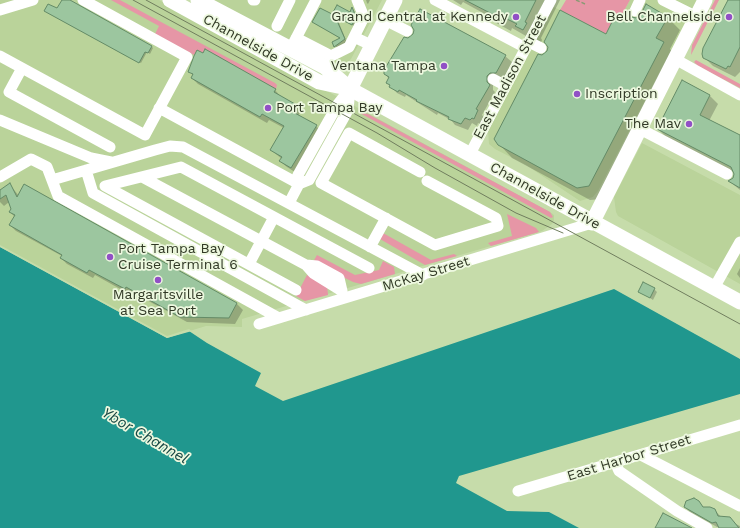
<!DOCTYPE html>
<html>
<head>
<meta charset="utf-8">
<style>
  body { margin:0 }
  canvas { display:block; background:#c6dcaa }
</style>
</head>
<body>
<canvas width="740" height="528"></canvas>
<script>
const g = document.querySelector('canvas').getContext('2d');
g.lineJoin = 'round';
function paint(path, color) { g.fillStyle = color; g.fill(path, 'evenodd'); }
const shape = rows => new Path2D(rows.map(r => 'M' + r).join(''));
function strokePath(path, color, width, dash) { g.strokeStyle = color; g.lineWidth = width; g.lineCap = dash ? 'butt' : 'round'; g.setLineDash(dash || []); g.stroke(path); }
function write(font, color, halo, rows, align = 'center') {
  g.font = font + ' "Work Sans",sans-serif'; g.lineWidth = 3.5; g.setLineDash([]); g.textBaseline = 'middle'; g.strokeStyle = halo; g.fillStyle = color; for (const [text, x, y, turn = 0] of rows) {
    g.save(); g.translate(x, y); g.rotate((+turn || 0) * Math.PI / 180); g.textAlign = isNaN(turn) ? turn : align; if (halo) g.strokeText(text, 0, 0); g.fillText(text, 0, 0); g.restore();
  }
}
paint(shape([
  [0,0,159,0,550,212,554,215,554,220,552,224,542,231,242,319,242,327,206,326,167,338,0,247],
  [211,0,382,0,351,59,347,63,338,66,332,65],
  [630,0,697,0,598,191,593,197,580,201,526,165,495,149,489,144,488,131,552,6,606,34,615,16,620,18],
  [642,143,740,195,740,284,618,216,616,212,614,197]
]), '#bad39a');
paint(shape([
  [111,0,120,0,275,83,277,85,276,89,205,49,203,53,197,50,194,55,155,34,159,26],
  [566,0,630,0,620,18,615,16,606,34,560,10],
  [715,0,719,0,691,55,692,45],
  [696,60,740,84,740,88,698,66,694,62],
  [358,112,368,114,550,212,553,217,551,218],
  [507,214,536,228,539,232,491,246,488,243,512,236],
  [383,233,431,260,454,254,457,256,425,265,380,239],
  [317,255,355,275,379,270,383,261,394,267,395,274,361,284,353,282,313,262],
  [307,275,327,285,328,295,305,301,296,296]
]), '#e696a6');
paint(shape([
  [0,247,167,338,189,331,207,343,261,373,255,386,283,401,614,289,740,359,740,394,459,476,456,483,507,511,549,512,579,528,0,528]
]), '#20978e');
paint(shape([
  [0,245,167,336,189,329,192,331,167,338,0,247]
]), '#c6dcaa');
paint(shape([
  [63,0,67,0,152,47,153,48,150,54,147,52,141,63,47,12,58,10],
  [366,0,370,0,368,4,367,3],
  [453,0,560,0,541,38,542,40,539,46,526,36,512,28,511,31,489,19,483,13,463,2,461,5],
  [729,0,740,0,740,72,735,77,713,66,704,57],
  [353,9,359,20,356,27,337,18,346,40,346,45,338,49,335,46,341,39,314,22,333,16,350,14],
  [667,17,680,30,670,49,676,56,602,199,590,200,512,158,499,144,542,56,606,36,621,20],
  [505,56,512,62,503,79,493,83,493,90,495,92,482,115,484,117,480,124,478,123,477,126,472,123,468,130,455,125,451,120,438,113,437,115,406,95,405,97,397,93,387,82,389,79,385,74],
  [190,72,275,90,281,97,295,105,301,111,298,116,316,126,323,133,298,174,287,167,280,161,282,159,271,150,284,128,269,120,267,123,198,84,192,78,193,75],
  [682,82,710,96,718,104,709,121,740,136,740,190,729,181,734,178,734,172,666,137,658,129],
  [10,185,19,196,25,185,237,304,243,310,235,324,187,322,132,292,131,295,95,275,93,278,67,264,61,258,62,256,16,231,10,225,15,217,10,212,12,209,9,202,4,206,0,202,0,191],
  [740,268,740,278,737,274],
  [654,289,657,292,653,300,639,291],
  [698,502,704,508,715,510,721,517,740,526,740,528,717,527,690,512,685,507]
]), '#0003');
const building = shape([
  [62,0,70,0,152,46,148,53,145,52,139,63,44,11,48,4,57,8,62,0],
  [465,0,536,0,525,22,527,23,523,30,515,26,517,24,495,13,494,15,465,0],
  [728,0,740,0,740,47,730,67,728,66,726,69,703,58,702,54,703,48,728,0],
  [646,4,668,17,656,38,664,42,589,186,577,188,498,145,494,139,538,54,542,55,547,51,548,47,544,42,560,10,606,34,615,16,621,19,626,10,632,17,636,18,641,14,646,4],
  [337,5,350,12,352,7,356,17,352,25,335,16,345,39,334,47,332,42,340,38,312,22,320,8,332,14,337,5],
  [420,9,506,55,496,73,490,73,487,76,487,82,490,85,476,109,478,110,474,119,472,118,470,120,465,118,461,124,448,119,449,117,416,101,417,100,399,90,398,92,389,87,390,85,386,83,389,77,384,74,384,70,404,37,408,38,413,34,414,30,411,25,420,9],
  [205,49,276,89,274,92,295,104,291,111,317,125,291,168,279,161,282,157,270,150,284,126,262,114,260,117,191,78,193,74,188,72,194,56,197,50,203,53,205,49],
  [682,80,710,95,700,115,740,135,740,188,728,181,733,178,734,174,731,167,657,129,682,80],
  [10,183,17,197,24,184,237,303,229,318,180,317,126,287,125,289,89,270,87,273,60,258,62,255,9,225,15,215,9,212,11,209,6,195,0,199,0,190,10,183],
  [643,282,655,288,650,298,638,292,643,282],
  [694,498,699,501,703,507,710,507,715,509,718,516,730,517,739,528,719,528,716,522,712,523,684,507,686,501,694,498],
  [663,513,692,528,655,528,663,513]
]);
paint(building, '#9cc69f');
strokePath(building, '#648b67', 1);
strokePath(shape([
  [576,0,585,4]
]), '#8a9a74', 1.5, [4, 2]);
strokePath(shape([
  [253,0,255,0],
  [435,0,526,48],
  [663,0,697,17],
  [0,10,33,0],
  [635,11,640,0],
  [385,20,407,31],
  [277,26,290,0],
  [354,37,371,45],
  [296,38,331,56,349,47,364,17,357,0],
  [529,42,541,48],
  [293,44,316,0],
  [0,56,145,135,187,57,83,0],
  [675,59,740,95],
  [22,68,9,92,110,147],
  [493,79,506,86],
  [159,108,299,184],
  [0,120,91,158,111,162],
  [640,129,727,174],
  [470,154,551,0],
  [86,170,93,193,306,310],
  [420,172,349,133,321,183,435,245,498,226,496,218,427,181],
  [0,177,31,159,47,167,58,196,279,318],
  [142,177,306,265],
  [52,180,155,150,170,146,183,147,423,275],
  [299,184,309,180,348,110,350,89],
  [289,203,299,184,298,175,338,104,350,89],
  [370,247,386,218],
  [249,264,274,217],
  [306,265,317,266,339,278,342,291,313,273,306,265],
  [714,288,740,242],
  [296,290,105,186,181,167,369,268],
  [259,324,592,223],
  [641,455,740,506],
  [615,462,619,471,677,511,707,528],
  [518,491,740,425]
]), '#fff', 11);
strokePath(shape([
  [170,0,319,82,347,88],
  [198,0,325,67,350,89,740,302],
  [350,89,395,0],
  [592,223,705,0]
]), '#fff', 15);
strokePath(shape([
  [133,0,377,133,435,168,516,213,563,233],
  [146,0,740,324]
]), '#707e5e', 1);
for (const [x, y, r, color] of [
  [516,17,4,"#9150c6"],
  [729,17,4,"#9150c6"],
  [444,66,4,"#9150c6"],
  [577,94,4,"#9150c6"],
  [268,108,4,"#9150c6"],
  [689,124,4,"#9150c6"],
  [110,257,4,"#9150c6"],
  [158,280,4,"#9150c6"]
]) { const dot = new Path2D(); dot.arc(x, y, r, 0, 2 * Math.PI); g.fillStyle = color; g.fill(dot); strokePath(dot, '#edf8df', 1.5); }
write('14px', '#313926', '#edf8df', [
  ["Grand Central at Kennedy",508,17],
  ["Bell Channelside",721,17],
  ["Ventana Tampa",436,66],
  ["Inscription",585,94,"left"],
  ["Port Tampa Bay",276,108,"left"],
  ["The Mav",681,124],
  ["Port Tampa Bay",118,249,"left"],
  ["Cruise Terminal 6",118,265,"left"],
  ["Margaritsville",158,295,"center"],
  ["at Sea Port",158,311,"center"]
], 'right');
write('14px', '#313926', '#edf8df', [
  ["Channelside Drive",258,48,29],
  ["East Madison Street",510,77,-62],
  ["Channelside Drive",545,196,29],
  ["McKay Street",426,274,-17],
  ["East Harbor Street",629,458,-17]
]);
write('italic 15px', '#174743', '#edf8df', [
  ["Ybor Channel",145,436,30]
]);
</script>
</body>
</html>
